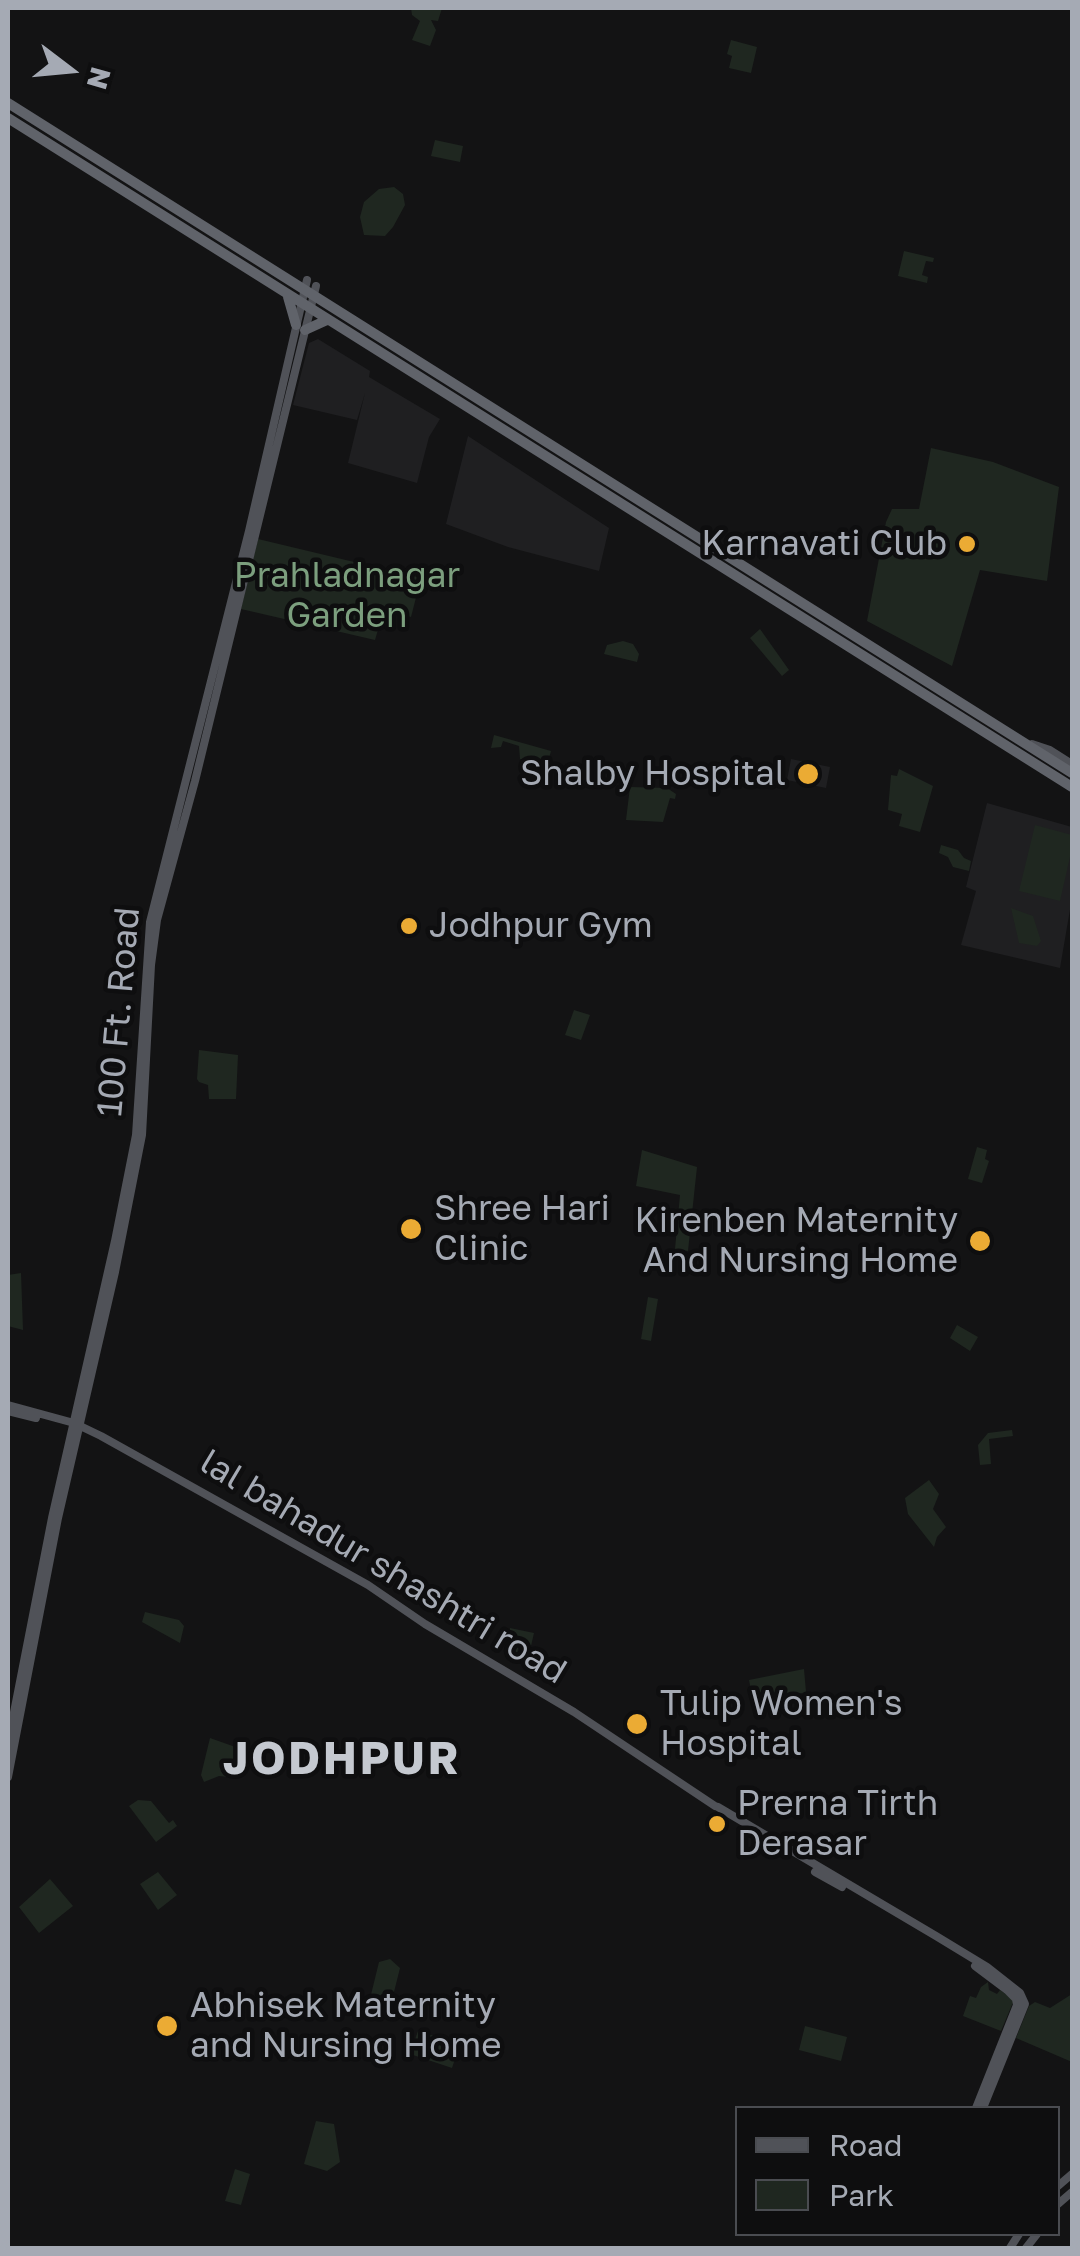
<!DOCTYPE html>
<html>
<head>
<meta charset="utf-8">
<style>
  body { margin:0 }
  #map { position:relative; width:1080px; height:2256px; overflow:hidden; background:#131314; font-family:"Golos Text",sans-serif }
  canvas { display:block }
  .frame { position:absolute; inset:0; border:10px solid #a5aab4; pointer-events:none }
  .legend { position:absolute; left:735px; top:2106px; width:325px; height:130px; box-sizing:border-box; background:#0e0e0f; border:2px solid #4a4c51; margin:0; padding:12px 18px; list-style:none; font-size:30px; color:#a5aab4 }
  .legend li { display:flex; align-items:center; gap:20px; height:50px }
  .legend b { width:50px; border:2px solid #4a4c51 }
  .north { position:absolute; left:20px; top:20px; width:100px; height:100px; -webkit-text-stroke:8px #0e0e0f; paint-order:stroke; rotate:106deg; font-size:28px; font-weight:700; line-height:40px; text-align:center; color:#a5aab4 }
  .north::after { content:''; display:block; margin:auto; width:35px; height:45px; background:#a5aab4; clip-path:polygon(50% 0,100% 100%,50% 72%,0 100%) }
</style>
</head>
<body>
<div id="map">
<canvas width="1080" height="2256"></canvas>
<div class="frame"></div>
<ul class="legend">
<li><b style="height:12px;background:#505258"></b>Road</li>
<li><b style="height:28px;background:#1f2720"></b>Park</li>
</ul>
<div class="north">N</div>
</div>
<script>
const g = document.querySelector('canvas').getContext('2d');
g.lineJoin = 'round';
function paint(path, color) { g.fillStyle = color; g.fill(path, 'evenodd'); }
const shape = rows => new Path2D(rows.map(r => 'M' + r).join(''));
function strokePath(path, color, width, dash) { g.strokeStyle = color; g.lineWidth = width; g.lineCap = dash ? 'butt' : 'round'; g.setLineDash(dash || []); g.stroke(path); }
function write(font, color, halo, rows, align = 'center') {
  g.font = font + ' "Golos Text",sans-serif'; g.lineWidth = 9; g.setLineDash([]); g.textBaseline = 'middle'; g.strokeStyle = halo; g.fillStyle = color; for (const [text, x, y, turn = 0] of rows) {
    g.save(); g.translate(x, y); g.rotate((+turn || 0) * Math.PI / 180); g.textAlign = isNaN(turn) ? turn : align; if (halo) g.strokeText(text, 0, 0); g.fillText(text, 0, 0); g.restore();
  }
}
paint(shape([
  [318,339,370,371,369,377,440,419,429,437,417,483,348,463,365,393,357,420,293,405,309,343],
  [468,436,609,528,599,571,508,547,446,524],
  [791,759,830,767,826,788,787,780],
  [987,803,1072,827,1072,898,1060,968,961,945,976,891,966,887]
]), '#1f1f21');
paint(shape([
  [411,8,442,8,438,21,431,20,436,30,430,46,412,40,420,21,412,15],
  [731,40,757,47,751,73,729,68,732,56,727,54],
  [435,140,463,146,460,162,431,156],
  [394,187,403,194,405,205,393,227,385,236,364,235,360,217,364,202,379,189],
  [904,251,934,258,933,262,926,261,922,275,928,277,927,283,898,276],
  [931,448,993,462,1059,487,1047,581,980,570,952,666,867,621,886,522,892,509,919,509],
  [258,539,421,578,411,617,384,609,375,640,241,609],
  [760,629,789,670,782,676,750,638],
  [623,641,633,644,639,654,637,662,604,654,607,645],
  [494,735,551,751,547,766,520,759,519,746,503,741,501,747,491,748],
  [899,769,933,786,920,832,899,826,902,814,888,810,891,775,897,776],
  [630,787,667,788,676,794,675,799,670,798,663,822,626,820],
  [1035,825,1072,835,1072,848,1060,901,1019,891],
  [941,845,958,850,964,858,971,861,969,871,953,867,948,857,939,853],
  [1011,908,1033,916,1041,941,1037,946,1019,943],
  [574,1010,590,1015,581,1040,565,1035],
  [199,1050,238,1055,236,1099,209,1099,208,1085,199,1082,197,1079],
  [977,1147,987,1150,985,1159,989,1161,982,1183,968,1179],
  [642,1150,697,1167,688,1251,675,1249,680,1195,636,1186],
  [21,1273,23,1330,8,1326,8,1275],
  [648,1297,658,1299,651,1341,641,1339],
  [957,1325,978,1337,970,1351,950,1338],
  [1012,1430,1013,1436,989,1439,991,1464,980,1465,978,1445,988,1433],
  [929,1480,939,1494,933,1509,946,1527,937,1537,934,1547,908,1514,905,1498],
  [145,1612,179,1620,184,1626,180,1643,142,1622],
  [510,1628,534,1633,531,1646,518,1648,517,1656,505,1654],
  [804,1669,806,1692,754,1705,749,1680],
  [210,1738,241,1749,230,1777,219,1776,204,1782,201,1775],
  [138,1800,151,1801,169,1823,173,1820,177,1826,156,1842,129,1806],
  [158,1872,177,1895,158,1910,140,1884],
  [50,1879,73,1906,39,1933,19,1907],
  [390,1959,400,1968,388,2016,367,2011,379,1962],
  [988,1982,989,1990,997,1994,1000,1990,1014,2000,1001,2031,963,2016,970,1996,976,1998,981,1987],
  [1072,1994,1072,2062,1016,2038,1029,2006,1035,2002,1050,2008],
  [805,2026,847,2037,841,2061,799,2050],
  [418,2031,460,2044,452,2068,410,2054],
  [316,2121,334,2124,340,2162,327,2171,304,2164],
  [235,2169,250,2174,241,2205,225,2201]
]), '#1f2720');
strokePath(shape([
  [1032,744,1050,750,1072,764],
  [8,1405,74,1423,101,1436,368,1585,425,1624,574,1712,715,1806],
  [8,1411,36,1418],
  [8,1743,52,1518,115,1241,136,1135,150,922,249,531,307,280],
  [8,1777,58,1518,115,1272,142,1135,151,965,157,920,195,781,316,286],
  [718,1807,936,1936,987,1967,1020,1993,1025,2004,983,2108],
  [815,1872,842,1887],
  [975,1966,1007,1990,1016,1999,1017,2005,976,2108],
  [1058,2186,1072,2174],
  [1058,2204,1072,2192],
  [1010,2248,1019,2234],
  [1026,2248,1037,2234]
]), '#505258', 8);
strokePath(shape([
  [8,103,1072,773],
  [8,118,1072,787],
  [288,297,296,325],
  [305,330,327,320]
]), '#60636a', 10);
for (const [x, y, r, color] of [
  [967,544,10,"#ebab34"],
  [808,774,12,"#ebab34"],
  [409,926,10,"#ebab34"],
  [411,1229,12,"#ebab34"],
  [980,1241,12,"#ebab34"],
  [637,1724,12,"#ebab34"],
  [717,1824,10,"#ebab34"],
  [167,2026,12,"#ebab34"]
]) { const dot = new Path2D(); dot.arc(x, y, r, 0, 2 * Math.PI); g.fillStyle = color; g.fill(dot); strokePath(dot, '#0e0e0f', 4); }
write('35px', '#a5aab4', '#0e0e0f', [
  ["Karnavati Club",947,544,"right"],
  ["Shalby Hospital",786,774,"right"],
  ["Jodhpur Gym",429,926],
  ["Shree Hari",434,1209],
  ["Clinic",434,1249],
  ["Kirenben Maternity",958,1221,"right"],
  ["And Nursing Home",958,1261,"right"],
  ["Tulip Women's",660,1704],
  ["Hospital",660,1744],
  ["Prerna Tirth",737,1804],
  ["Derasar",737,1844],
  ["Abhisek Maternity",190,2006],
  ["and Nursing Home",190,2046]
], 'left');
write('35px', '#7c9f7e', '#0e0e0f', [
  ["Prahladnagar",347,576],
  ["Garden",347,616]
]);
write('35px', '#a5aab4', '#0e0e0f', [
  ["100 Ft. Road",119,1012,-85],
  ["lal bahadur shashtri road",383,1567,31]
]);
g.letterSpacing = '2.5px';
write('bold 45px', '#c5c9d0', '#0e0e0f', [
  ["JODHPUR",342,1760]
]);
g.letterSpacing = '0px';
</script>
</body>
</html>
